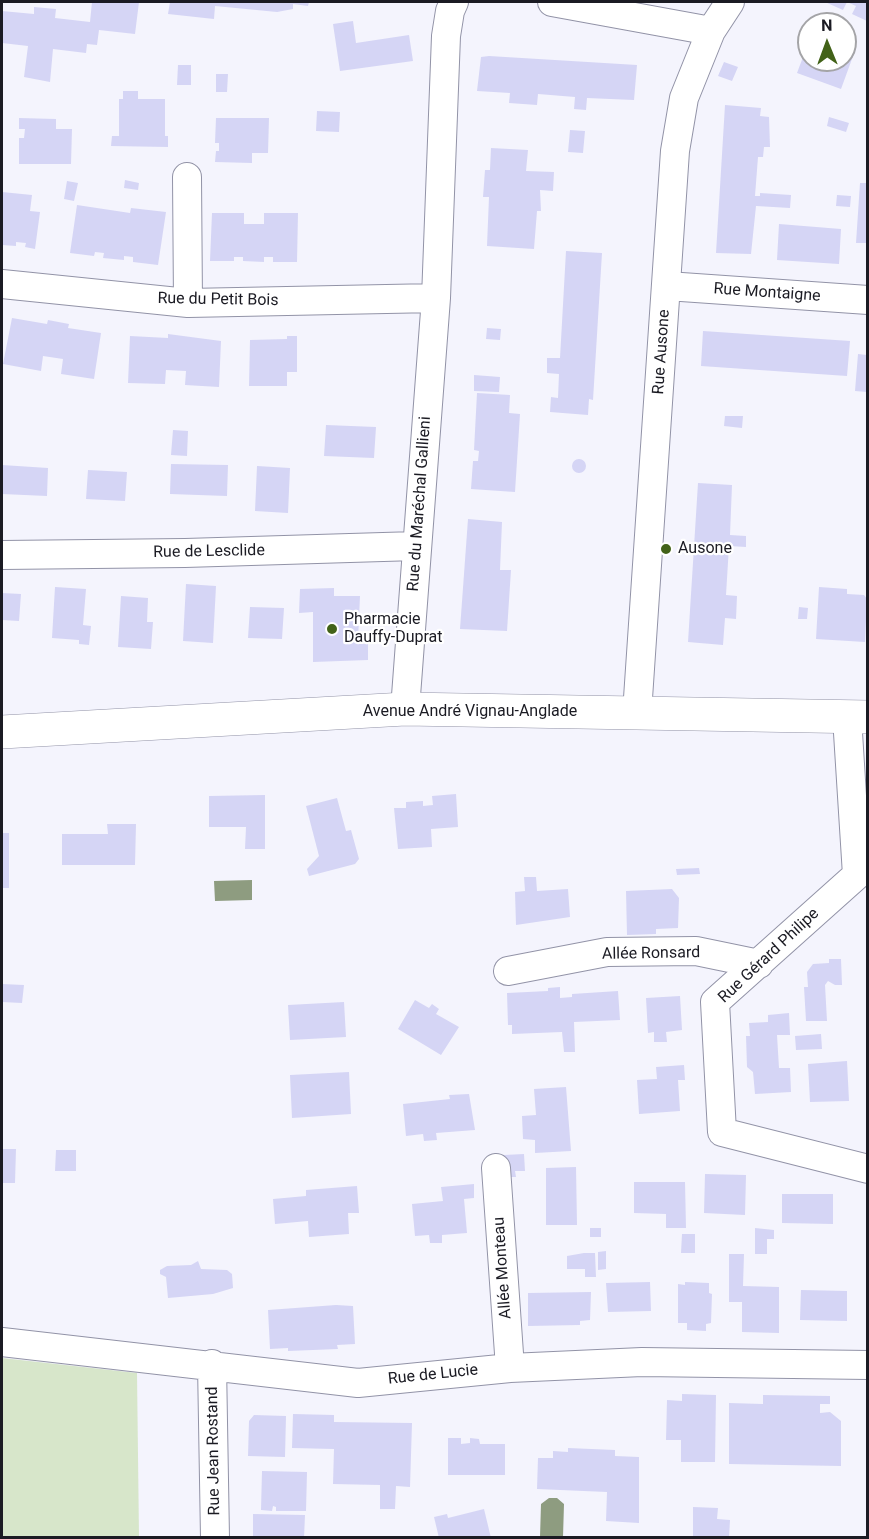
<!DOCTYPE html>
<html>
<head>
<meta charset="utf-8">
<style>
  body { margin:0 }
  #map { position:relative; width:869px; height:1539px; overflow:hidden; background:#f4f4fd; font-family:Roboto,sans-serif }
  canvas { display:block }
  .frame { position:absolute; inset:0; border:3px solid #1b1b23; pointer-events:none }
  .north { position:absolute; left:797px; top:12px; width:60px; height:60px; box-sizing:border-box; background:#fff; border:2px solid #a4a4a7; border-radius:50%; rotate:359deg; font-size:16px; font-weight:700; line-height:24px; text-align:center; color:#1b1b23 }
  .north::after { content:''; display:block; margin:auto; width:21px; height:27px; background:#426218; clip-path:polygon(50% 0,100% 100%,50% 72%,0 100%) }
</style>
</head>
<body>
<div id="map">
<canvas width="869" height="1539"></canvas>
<div class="frame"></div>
<div class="north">N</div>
</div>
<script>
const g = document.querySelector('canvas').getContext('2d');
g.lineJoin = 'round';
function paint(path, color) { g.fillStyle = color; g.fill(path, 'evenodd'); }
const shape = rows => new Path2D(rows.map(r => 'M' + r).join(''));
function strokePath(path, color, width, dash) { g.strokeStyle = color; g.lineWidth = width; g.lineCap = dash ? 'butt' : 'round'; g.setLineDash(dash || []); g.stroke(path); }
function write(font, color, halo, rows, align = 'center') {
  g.font = font + ' Roboto,sans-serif'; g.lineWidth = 4.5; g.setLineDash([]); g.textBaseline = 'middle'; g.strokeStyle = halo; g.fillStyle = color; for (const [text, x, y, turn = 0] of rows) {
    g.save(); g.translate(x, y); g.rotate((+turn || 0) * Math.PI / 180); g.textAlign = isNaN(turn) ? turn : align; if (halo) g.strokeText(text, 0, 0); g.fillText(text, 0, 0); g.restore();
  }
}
paint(shape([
  [2,1358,137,1373,139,1537,2,1537]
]), '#d7e6ca');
paint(shape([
  [252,880,252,900,215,901,214,881],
  [549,1498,557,1498,564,1504,563,1537,540,1537,541,1504]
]), '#8e9c80');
paint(shape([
  [92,2,139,2,135,34,99,30,97,45,87,44,86,53,53,49,50,82,24,77,28,46,2,43,2,11,34,14,34,7,56,9,55,18,90,22],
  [170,2,309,2,308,6,293,4,293,9,277,12,215,6,214,19,168,14],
  [825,2,867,2,867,21,852,14,856,6,847,2,843,10],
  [353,21,356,43,409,35,413,61,340,71,333,24],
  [809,41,809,60,845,60,845,44,856,48,841,89,797,73],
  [489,56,637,65,634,100,587,98,586,110,574,109,575,97,538,94,537,105,509,103,510,93,477,91,481,57],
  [724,62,738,67,732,81,718,76],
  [178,65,191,65,191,85,177,85],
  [216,74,228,74,227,92,216,92],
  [123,91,138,91,138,99,165,99,165,136,168,136,168,147,111,146,112,136,119,136,119,99,123,99],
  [725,105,761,108,760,116,769,117,770,147,764,147,763,157,758,157,755,196,760,196,760,193,791,195,790,208,756,206,751,254,716,253],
  [317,111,340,112,339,132,316,131],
  [829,117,849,123,846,132,827,126],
  [19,118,56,119,56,129,72,129,71,164,19,164,19,138,24,138,25,129,19,129],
  [216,118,269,118,268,153,252,153,252,163,215,162,216,151,219,151,219,143,215,143],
  [570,130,585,131,583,153,568,152],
  [491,148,528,150,526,171,554,172,553,191,540,190,541,211,537,211,534,249,487,246,489,197,483,197,485,170,490,170],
  [125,180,139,183,138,190,124,188],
  [67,181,78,183,74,201,64,199],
  [860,183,867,183,867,243,856,243],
  [2,192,32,195,30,211,40,212,35,249,25,247,26,243,16,242,16,246,2,245],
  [837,195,851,196,850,207,836,206],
  [77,205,130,213,131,208,166,212,158,265,133,262,133,257,124,256,124,260,103,258,104,253,95,252,94,256,70,253],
  [212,213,244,213,244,224,264,224,264,213,298,213,297,262,273,262,273,257,264,257,264,262,243,261,243,257,234,257,234,261,210,261],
  [779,224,841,229,839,264,777,260],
  [566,251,602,253,593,400,589,399,588,415,550,412,551,397,558,398,559,374,547,373,547,358,560,358],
  [12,318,47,324,48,320,69,324,68,328,101,333,94,379,61,374,63,359,43,356,41,371,3,364],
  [487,328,501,329,500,340,486,339],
  [703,331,850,341,847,376,701,366],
  [168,334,221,341,219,387,185,385,186,371,166,370,165,384,128,383,130,336,168,338],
  [287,336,297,336,297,372,287,372,287,386,249,386,250,340,287,339],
  [858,354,867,355,867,392,855,391],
  [474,375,500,377,499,392,474,391],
  [477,393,510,395,509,413,520,414,515,492,471,489,473,461,478,461,479,451,474,450],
  [725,416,743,416,742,428,724,426],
  [326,425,376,427,374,458,324,456],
  [173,430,188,431,187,456,171,455],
  '572 466a7 7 0 1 1 14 0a7 7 0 1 1-14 0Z',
  [171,464,228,465,227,496,170,494],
  [2,465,48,468,47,496,2,494],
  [257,466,290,468,288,513,255,511],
  [88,470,127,472,125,501,86,499],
  [698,483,732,485,730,535,746,536,746,547,729,546,726,595,737,596,736,619,725,618,723,645,688,642],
  [468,519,502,522,500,570,511,570,507,631,460,629],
  [186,584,216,586,213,643,183,641],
  [55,587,86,589,83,625,91,626,89,645,79,644,79,640,52,638],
  [819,587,847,589,847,594,864,595,867,599,865,642,816,639],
  [334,588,334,596,360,596,358,640,368,640,368,660,313,662,313,612,299,613,300,589],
  [2,593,21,594,19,621,2,620],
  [121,596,148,598,147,622,153,622,151,649,118,647],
  [250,607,284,608,282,639,248,638],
  [799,607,808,608,807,619,798,619],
  [456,794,458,827,431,829,432,847,398,849,394,808,406,808,406,802,423,801,423,806,433,805,432,796],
  [265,795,265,849,245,849,246,827,209,827,209,796],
  [337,798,346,831,351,830,359,859,355,864,309,876,307,869,319,856,306,806],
  [107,824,136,824,135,865,62,865,62,834,108,834],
  [2,833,9,833,9,888,2,888],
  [699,868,700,874,677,875,676,869],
  [524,877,536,877,537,891,568,889,570,917,516,925,515,892,525,891],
  [672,889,679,898,678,928,656,929,656,934,627,935,626,891],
  [829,959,841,959,842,985,835,985,828,981,825,985,827,1021,806,1021,804,987,808,987,807,972,813,964,829,963],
  [2,984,24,985,22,1003,2,1002],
  [560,987,560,998,572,997,572,994,618,991,620,1020,574,1022,575,1052,564,1052,562,1032,512,1034,512,1025,508,1025,507,993,548,991,548,988],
  [680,996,682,1030,666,1032,667,1042,654,1042,654,1032,648,1033,646,998],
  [415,1000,429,1008,432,1004,439,1009,436,1014,459,1027,441,1055,398,1029],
  [344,1002,346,1037,290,1040,288,1005],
  [789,1013,790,1035,777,1035,779,1068,790,1068,791,1092,755,1094,753,1072,747,1067,746,1036,750,1036,749,1023,768,1022,768,1015],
  [821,1034,822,1049,796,1050,795,1036],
  [847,1061,849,1101,810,1102,808,1064],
  [684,1065,685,1080,678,1080,680,1111,639,1114,637,1080,657,1079,656,1067],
  [349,1072,351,1114,292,1118,290,1075],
  [566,1087,571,1151,535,1153,535,1140,523,1139,522,1116,536,1115,534,1089],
  [469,1094,475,1130,436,1133,437,1140,424,1141,423,1134,406,1136,403,1104,450,1099,449,1095],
  [2,1149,16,1149,15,1183,2,1183],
  [56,1150,76,1150,76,1171,55,1171],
  [524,1154,525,1171,515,1171,516,1177,505,1177,504,1155],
  [576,1167,577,1225,546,1225,546,1168],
  [705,1174,746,1175,745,1215,704,1213],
  [634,1182,685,1182,686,1228,666,1228,666,1214,634,1213],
  [474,1184,474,1198,464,1199,467,1233,442,1235,442,1243,430,1243,429,1235,415,1236,412,1204,443,1201,441,1187],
  [357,1186,359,1213,348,1213,349,1234,309,1237,308,1221,275,1224,273,1199,306,1196,306,1190],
  [782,1194,833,1194,833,1224,782,1223],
  [590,1228,601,1228,601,1237,590,1237],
  [755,1228,774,1230,774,1239,767,1239,767,1254,755,1254],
  [682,1234,695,1234,695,1253,681,1253],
  [606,1251,606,1269,598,1270,598,1252],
  [584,1253,595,1253,596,1277,585,1277,585,1269,567,1269,567,1256],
  [729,1254,744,1254,743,1286,779,1287,779,1333,742,1332,742,1302,729,1302],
  [198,1261,201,1269,227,1270,232,1274,233,1288,213,1294,168,1298,166,1277,160,1274,160,1270,167,1266,191,1265],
  [650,1282,651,1311,608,1312,606,1283],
  [685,1282,709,1283,709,1293,712,1294,711,1323,706,1324,706,1331,687,1330,687,1323,678,1323,678,1284,685,1285],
  [801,1290,847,1291,847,1321,800,1320],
  [591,1292,590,1320,580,1321,580,1325,528,1326,528,1293],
  [336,1305,353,1306,355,1344,337,1345,338,1349,288,1351,288,1348,270,1349,268,1310],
  [682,1394,716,1395,715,1462,681,1462,681,1440,666,1440,667,1400,682,1401],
  [763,1395,830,1396,830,1404,820,1404,820,1413,830,1412,841,1421,841,1466,729,1464,729,1403,763,1404],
  [293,1414,334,1415,334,1422,412,1423,410,1487,396,1486,395,1509,380,1509,380,1485,333,1484,334,1449,292,1448],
  [254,1415,286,1416,285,1457,248,1456,249,1421],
  [448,1438,461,1438,461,1444,470,1443,470,1438,479,1439,480,1444,505,1444,505,1475,448,1475],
  [568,1448,615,1450,615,1456,639,1457,639,1523,606,1521,607,1492,537,1489,538,1458,553,1458,553,1451,568,1452],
  [262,1471,307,1472,306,1511,276,1511,276,1507,273,1506,272,1511,261,1510],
  [693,1507,718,1508,717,1519,730,1520,729,1538,693,1538],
  [484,1509,491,1538,439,1538,434,1517,447,1514,448,1518],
  [253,1514,305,1515,304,1538,253,1538]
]), '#d5d5f5');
const street = shape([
  [552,2,711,31],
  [187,177,188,303],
  [2,284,188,303,436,298],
  [667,286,868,300],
  [2,555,185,553,416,546],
  [405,709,436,298,446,36,450,11,454,2],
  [637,713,675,151,684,98,711,31,730,2],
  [847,717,857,875,715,1002,722,1132,868,1169],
  [508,971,607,952,696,951,759,964],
  [496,1168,510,1368],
  [2,1342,358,1383,510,1368,642,1362,868,1365],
  [212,1364,215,1538]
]);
const secondary = shape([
  [2,732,405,709,868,717]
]);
strokePath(street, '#9293a7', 30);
strokePath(secondary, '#9293a7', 34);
strokePath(street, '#fff', 28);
strokePath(secondary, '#fff', 33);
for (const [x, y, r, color] of [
  [666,549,6,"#426218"],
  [332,629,6,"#426218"]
]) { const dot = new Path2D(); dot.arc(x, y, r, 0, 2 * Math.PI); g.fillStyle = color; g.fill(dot); strokePath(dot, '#fff', 2); }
write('16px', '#1b1b23', '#fff', [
  ["Rue Montaigne",767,293,4],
  ["Rue du Petit Bois",218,300,1],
  ["Rue Ausone",662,352,-86],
  ["Rue du Maréchal Gallieni",420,504,-86],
  ["Rue de Lesclide",209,552,-1],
  ["Avenue André Vignau-Anglade",470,712],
  ["Allée Ronsard",651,954,-1],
  ["Rue Gérard Philipe",769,956,-43],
  ["Allée Monteau",503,1268,-94],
  ["Rue de Lucie",433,1375,-6],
  ["Rue Jean Rostand",214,1451,-91]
]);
write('16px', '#1b1b23', '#fff', [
  ["Ausone",678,549],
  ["Pharmacie",344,620],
  ["Dauffy-Duprat",344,638]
], 'left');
</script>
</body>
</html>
